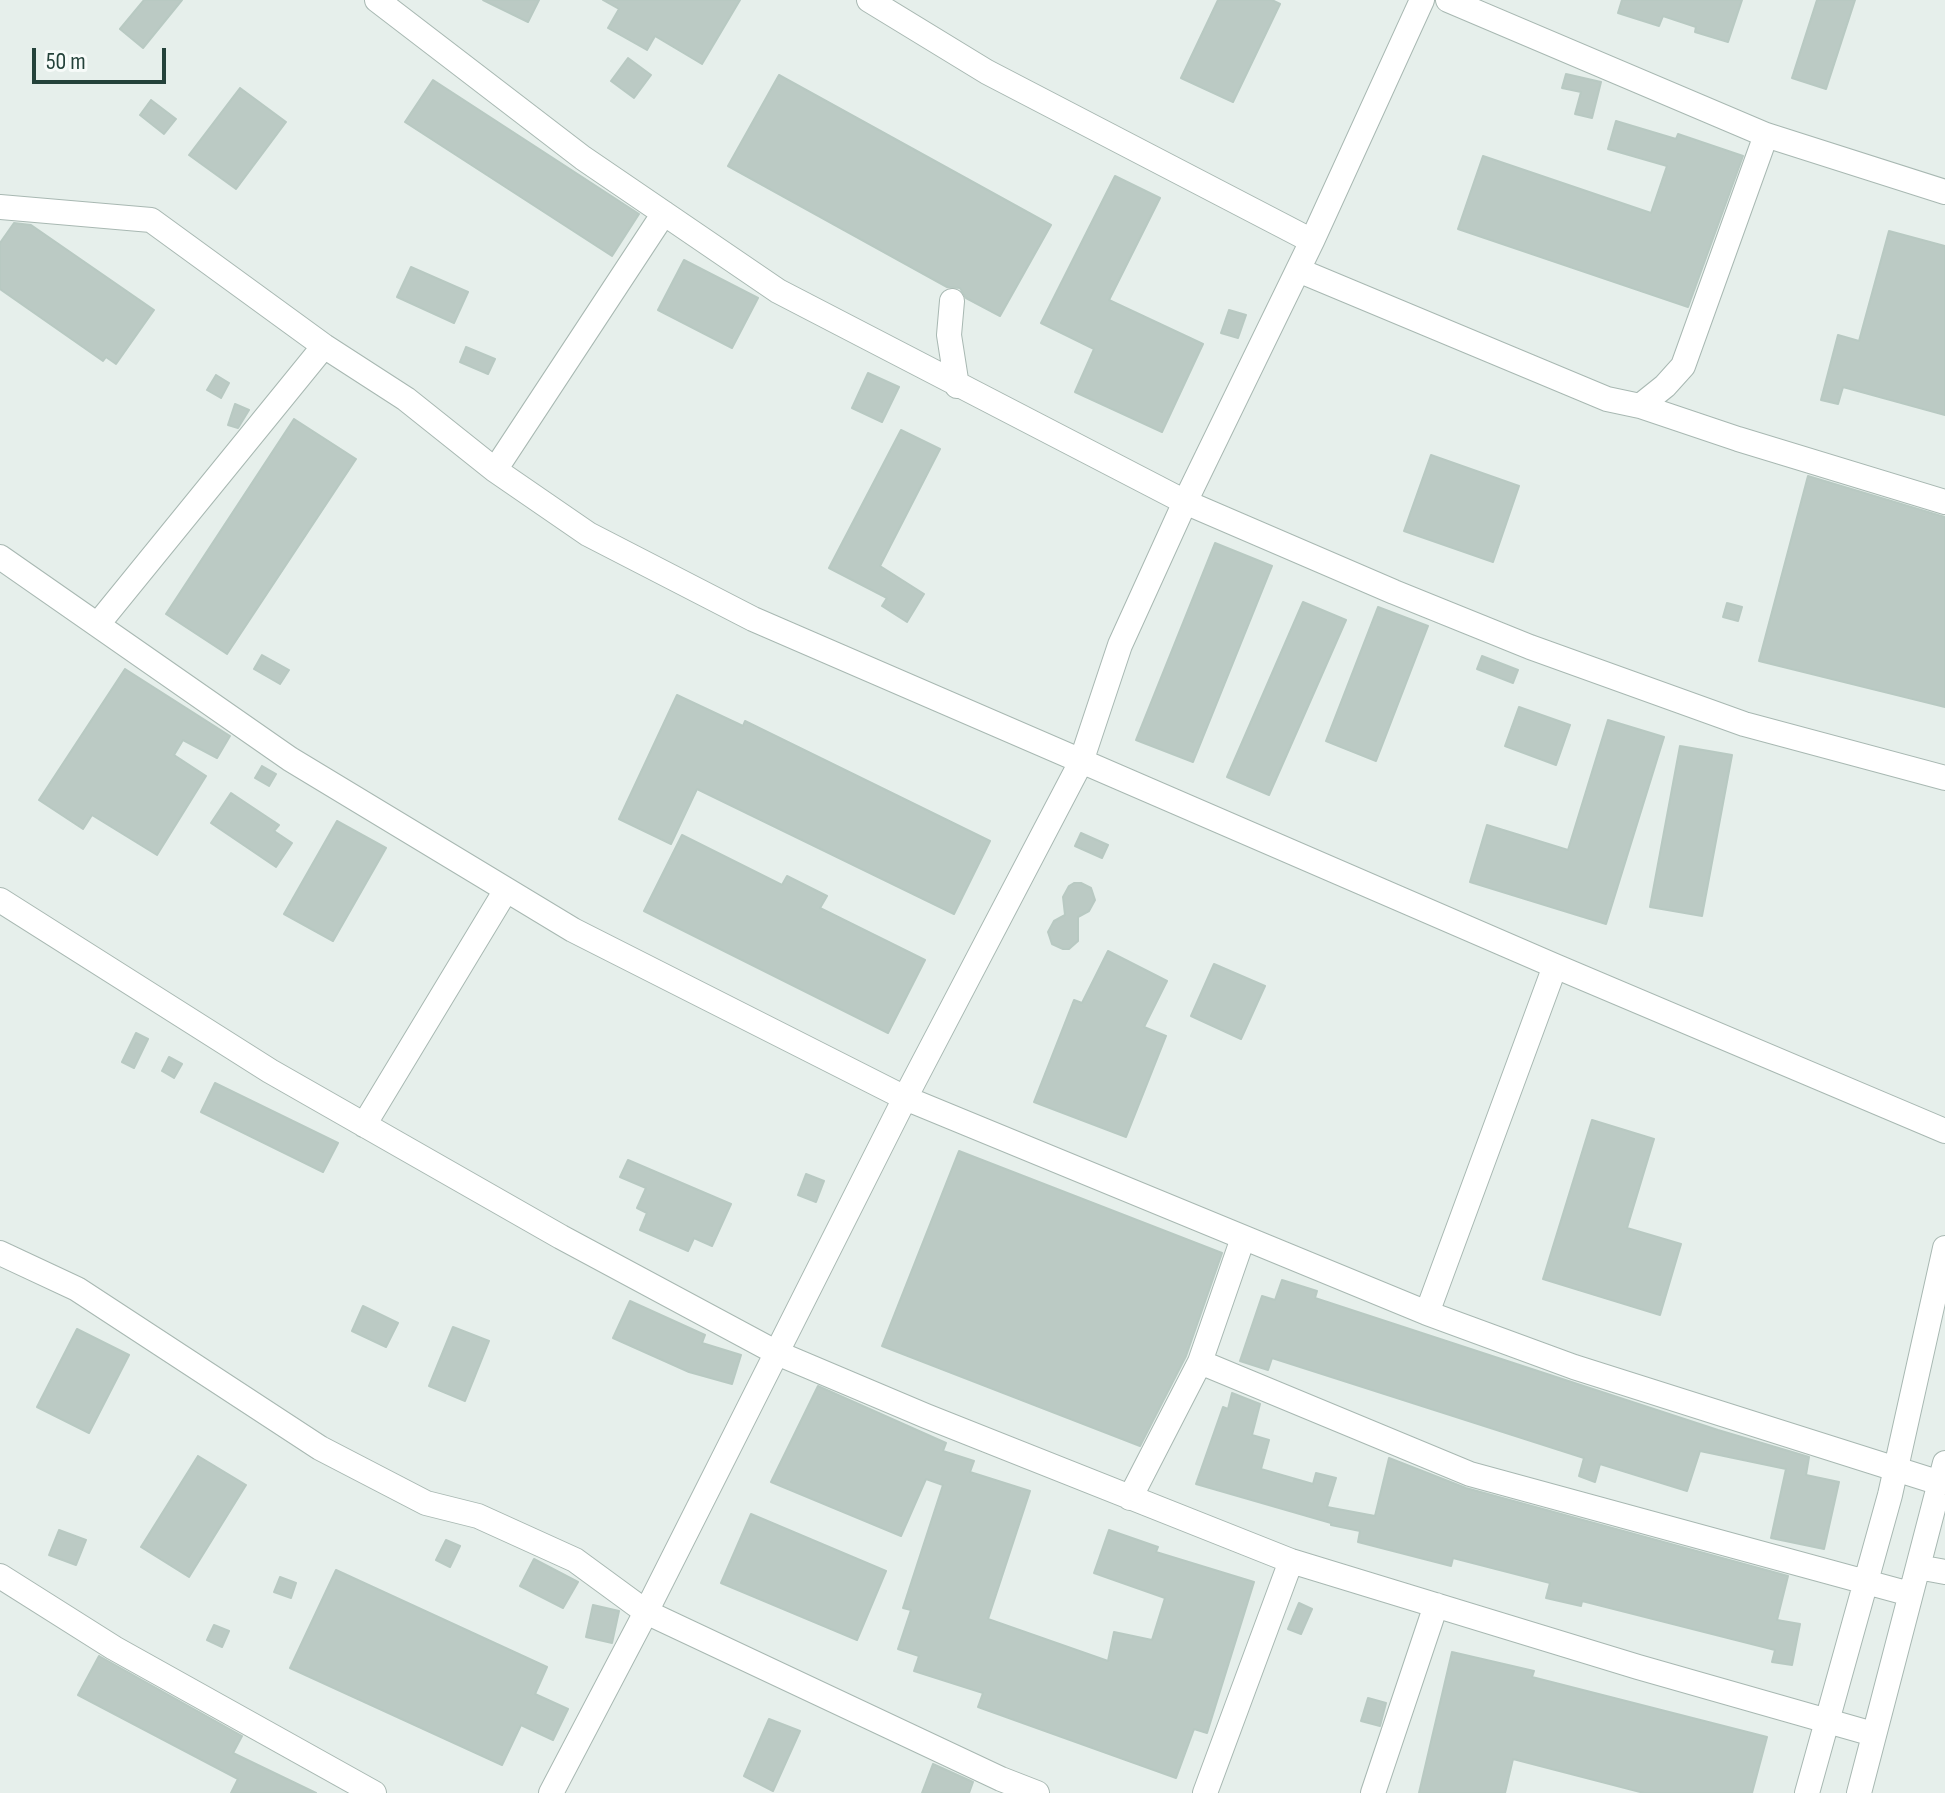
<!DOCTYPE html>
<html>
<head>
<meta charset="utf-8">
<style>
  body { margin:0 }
  #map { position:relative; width:1945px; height:1793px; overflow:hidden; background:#e6efeb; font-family:"Sofia Sans Condensed",sans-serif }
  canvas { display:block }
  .scale { position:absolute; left:32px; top:48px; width:134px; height:36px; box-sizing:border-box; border:4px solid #24423a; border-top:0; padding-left:10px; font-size:24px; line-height:28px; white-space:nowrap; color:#24423a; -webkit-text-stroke:6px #f7fbf9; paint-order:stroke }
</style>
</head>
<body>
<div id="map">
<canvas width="1945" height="1793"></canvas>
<div class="scale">50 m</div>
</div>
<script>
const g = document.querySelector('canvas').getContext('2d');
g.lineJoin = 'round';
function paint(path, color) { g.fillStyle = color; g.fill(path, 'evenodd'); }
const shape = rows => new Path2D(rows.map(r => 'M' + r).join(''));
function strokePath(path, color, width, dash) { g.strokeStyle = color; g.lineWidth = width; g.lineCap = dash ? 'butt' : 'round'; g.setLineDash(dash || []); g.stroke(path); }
const building = shape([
  [144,0,182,0,143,48,120,29,144,0],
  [483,0,539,0,528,22,483,0],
  [603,0,740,0,702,64,655,36,647,50,608,28,619,9,603,0],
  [1218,0,1272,0,1280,4,1233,102,1181,78,1218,0],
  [1622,0,1742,0,1728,42,1695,32,1696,27,1663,16,1659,26,1618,13,1622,0],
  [1817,0,1855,0,1826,89,1792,78,1817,0],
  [628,58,651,75,634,98,611,81,628,58],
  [1566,74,1601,82,1592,118,1575,114,1581,92,1562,88,1566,74],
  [779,75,1051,225,1000,316,966,298,960,288,947,287,728,166,779,75],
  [433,80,639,214,612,256,405,122,433,80],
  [240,88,286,122,236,189,189,155,240,88],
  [151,100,176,119,164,134,140,115,151,100],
  [1616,121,1676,139,1678,134,1743,156,1688,307,1458,229,1483,156,1651,213,1667,166,1608,149,1616,121],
  [1115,176,1160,198,1109,300,1203,344,1162,432,1075,392,1094,349,1041,323,1115,176],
  [14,223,31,225,154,310,116,364,106,357,103,361,0,289,0,243,14,223],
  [1889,231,1945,246,1945,415,1843,387,1838,404,1821,400,1838,335,1859,341,1889,231],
  [684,260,758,298,732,348,658,310,684,260],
  [411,267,468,292,454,323,397,297,411,267],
  [1229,310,1246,315,1238,338,1221,333,1229,310],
  [466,347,495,359,488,374,460,362,466,347],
  [868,373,899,387,882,422,852,408,868,373],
  [216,375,229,383,221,398,207,390,216,375],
  [235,404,249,410,238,428,228,425,235,404],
  [294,419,356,459,227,654,166,614,294,419],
  [901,430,940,449,880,566,924,594,907,622,882,606,887,598,829,568,901,430],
  [1431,455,1519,486,1493,562,1404,531,1431,455],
  [1808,476,1945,517,1945,707,1759,661,1808,476],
  [1215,543,1272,566,1193,762,1136,740,1215,543],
  [1303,602,1346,620,1269,795,1227,777,1303,602],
  [1727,603,1742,607,1738,621,1723,617,1727,603],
  [1378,607,1428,626,1376,761,1326,741,1378,607],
  [262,655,289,670,280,684,254,669,262,655],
  [1482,656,1518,670,1513,683,1477,669,1482,656],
  [125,669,230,736,217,758,183,740,174,755,206,776,157,855,92,815,83,829,39,800,125,669],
  [677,695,743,726,745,721,990,841,954,914,697,789,671,844,619,819,677,695],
  [1519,707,1570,725,1556,765,1505,746,1519,707],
  [1608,720,1664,737,1606,924,1470,882,1487,825,1568,850,1608,720],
  [1680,746,1732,755,1702,916,1650,907,1680,746],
  [262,766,276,774,269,786,255,778,262,766],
  [231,793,279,825,274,831,292,843,276,867,211,823,231,793],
  [337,821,386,848,333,941,284,914,337,821],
  [1081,833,1108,845,1102,858,1075,846,1081,833],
  [682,835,782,885,787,876,827,896,820,908,925,960,888,1033,644,911,682,835],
  [1074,883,1081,883,1091,888,1095,900,1089,911,1078,917,1078,941,1069,949,1063,949,1052,944,1048,932,1054,921,1065,915,1063,897,1069,886,1074,883],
  [1108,951,1167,981,1144,1027,1166,1036,1126,1137,1034,1102,1074,1000,1082,1003,1108,951],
  [1214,964,1265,986,1241,1039,1191,1016,1214,964],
  [136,1033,148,1039,134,1068,122,1062,136,1033],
  [169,1057,182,1064,174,1078,162,1071,169,1057],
  [215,1083,338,1143,323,1172,201,1112,215,1083],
  [1592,1120,1654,1139,1627,1228,1681,1244,1660,1315,1543,1279,1592,1120],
  [959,1151,1222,1253,1186,1356,1140,1446,882,1346,959,1151],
  [628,1160,731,1204,712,1246,694,1238,688,1251,640,1230,647,1213,637,1208,646,1188,620,1177,628,1160],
  [806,1174,824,1181,816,1202,798,1195,806,1174],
  [1282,1280,1317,1291,1315,1298,1718,1430,1809,1457,1806,1475,1839,1482,1824,1549,1771,1538,1786,1469,1700,1451,1687,1491,1600,1464,1595,1482,1579,1476,1584,1458,1272,1358,1268,1370,1240,1361,1262,1296,1275,1300,1282,1280],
  [630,1301,705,1335,702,1343,741,1355,732,1384,689,1372,613,1338,630,1301],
  [363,1306,398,1323,386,1347,352,1331,363,1306],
  [453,1327,489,1341,465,1401,429,1386,453,1327],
  [77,1329,129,1355,89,1433,37,1407,77,1329],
  [818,1386,946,1443,943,1451,974,1461,970,1472,1030,1491,988,1619,1108,1661,1114,1632,1152,1640,1165,1598,1094,1573,1109,1530,1158,1547,1156,1552,1254,1582,1207,1733,1194,1729,1176,1778,978,1707,983,1693,914,1671,919,1656,898,1649,911,1610,903,1608,943,1485,926,1479,901,1536,771,1482,818,1386],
  [1232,1393,1260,1404,1252,1435,1269,1440,1261,1469,1313,1484,1316,1473,1336,1478,1327,1507,1375,1516,1389,1458,1466,1488,1788,1576,1777,1620,1800,1624,1792,1665,1772,1662,1775,1650,1582,1601,1581,1606,1546,1598,1550,1583,1453,1558,1451,1566,1358,1542,1360,1531,1331,1525,1331,1523,1196,1484,1223,1407,1228,1409,1232,1393],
  [198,1456,246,1485,189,1577,141,1547,198,1456],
  [751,1514,886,1571,857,1640,721,1583,751,1514],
  [59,1530,86,1540,76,1565,49,1555,59,1530],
  [446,1540,460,1546,450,1567,436,1560,446,1540],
  [534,1559,578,1582,563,1608,520,1586,534,1559],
  [336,1570,547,1667,535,1694,568,1709,553,1740,521,1725,502,1765,290,1668,336,1570],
  [280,1577,296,1583,291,1598,274,1592,280,1577],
  [1299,1603,1312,1609,1301,1634,1288,1629,1299,1603],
  [593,1605,619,1611,612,1643,586,1637,593,1605],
  [214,1625,229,1631,222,1647,207,1640,214,1625],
  [1452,1652,1534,1671,1532,1677,1767,1737,1752,1793,1644,1793,1513,1759,1505,1793,1419,1793,1452,1652],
  [99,1656,242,1736,233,1753,316,1793,231,1793,238,1779,78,1695,99,1656],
  [1368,1698,1386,1703,1380,1726,1361,1721,1368,1698],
  [769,1719,800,1731,773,1791,744,1776,769,1719],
  [933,1764,973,1782,969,1793,922,1793,933,1764]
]);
paint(building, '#bbcac4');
strokePath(building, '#b8c9c2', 2);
const minor = shape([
  [377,0,583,158,778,291,1185,502,1394,592,1530,647,1744,724,1945,778],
  [869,0,987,72,1312,241],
  [1448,0,1766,135,1945,192],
  [0,207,151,220,324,346,406,399,495,470,588,534,753,619,1555,966,1945,1131],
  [1298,270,1607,399,1640,406,1738,439,1945,502],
  [952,301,949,335,957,386],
  [1640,406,1665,386,1683,366,1766,135],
  [495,470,664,213],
  [0,557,290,759,573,930,905,1098,1427,1313,1574,1367,1940,1483],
  [98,624,324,346],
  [0,900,270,1071,561,1237,777,1353,926,1416,1291,1561,1638,1667,1873,1734],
  [364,1125,506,890],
  [0,1253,77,1289,320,1448,426,1503,478,1516,575,1560,646,1612,1001,1779,1037,1793],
  [1427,1313,1555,966],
  [1200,1362,1470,1474,1910,1594],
  [1130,1498,1200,1362,1243,1238],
  [1918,1567,1945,1572],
  [0,1576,114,1648,374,1793],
  [551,1793,646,1612,905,1098,1081,762,1120,645,1185,502,1312,241,1422,0],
  [1205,1793,1291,1561],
  [1373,1793,1436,1605],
  [1807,1793,1890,1495,1945,1248],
  [1859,1793,1945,1463]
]);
strokePath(minor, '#a8b8b2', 26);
strokePath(minor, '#fff', 24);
</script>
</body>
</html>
